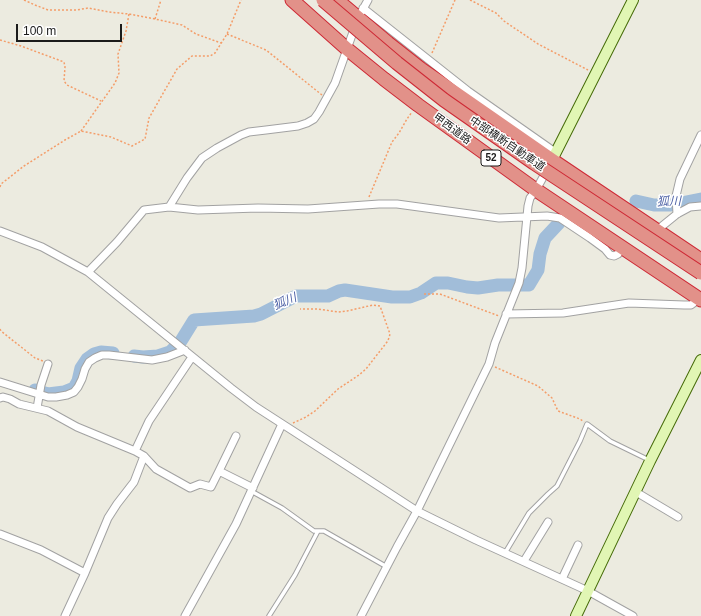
<!DOCTYPE html>
<html>
<head>
<meta charset="utf-8">
<style>
  body { margin:0 }
  #map { position:relative; width:701px; height:616px; overflow:hidden; background:#ecebe0; font-family:Helvetica,sans-serif }
  canvas { display:block }
  .scale { position:absolute; left:16px; top:24px; width:106px; height:18px; box-sizing:border-box; border:2px solid #1b1b1b; border-top:0; padding-left:5px; font-size:12px; line-height:14px; white-space:nowrap; color:#1b1b1b; -webkit-text-stroke:3px #fff; paint-order:stroke }
</style>
</head>
<body>
<div id="map">
<canvas width="701" height="616"></canvas>
<div class="scale">100 m</div>
</div>
<script>
const g = document.querySelector('canvas').getContext('2d');
g.lineJoin = 'round';
const shape = rows => new Path2D(rows.map(r => 'M' + r).join(''));
function strokePath(path, color, width, dash) { g.strokeStyle = color; g.lineWidth = width; g.lineCap = dash ? 'butt' : 'round'; g.setLineDash(dash || []); g.stroke(path); }
function write(font, color, halo, rows, align = 'center') {
  g.font = font + ' Helvetica,"Noto Sans JP",sans-serif'; g.lineWidth = 3; g.setLineDash([]); g.textBaseline = 'middle'; g.strokeStyle = halo; g.fillStyle = color; for (const [text, x, y, turn = 0] of rows) {
    g.save(); g.translate(x, y); g.rotate((+turn || 0) * Math.PI / 180); g.textAlign = isNaN(turn) ? turn : align; if (halo) g.strokeText(text, 0, 0); g.fillText(text, 0, 0); g.restore();
  }
}
strokePath(shape([
  [636,201,654,205,671,205,701,199],
  [134,356,143,357,158,356,170,352,181,341,194,320,254,316,261,314,296,296,328,296,339,291,345,290,392,297,410,297,421,293,436,283,448,283,467,287,478,288,498,285,529,285,538,270,540,254,545,238,559,223],
  [35,390,48,394,64,392,74,388,78,381,81,368,87,359,94,354,101,352,113,353]
]), '#a1bdd9', 13);
const lane = shape([
  [251,491,282,508,314,531,324,531,387,567],
  [505,553,529,513,548,494,557,486,580,441,587,424,610,441,649,460],
  [269,616,295,575,318,531]
]);
const street = shape([
  [363,8,468,91,555,152],
  [169,207,187,178,202,158,217,148,241,135,249,132,266,130,298,126,307,123,314,119,319,112,335,83,358,18,368,0],
  [677,214,676,196,680,179,701,135],
  [0,231,42,247,88,272,231,388,256,407,417,511,476,540,588,591,633,616],
  [656,231,677,214,690,207,701,206],
  [88,272,117,242,144,210,169,207,198,210,258,208,308,209,379,204,397,204,499,218,547,216,560,218,590,238,605,249,610,255,614,256,618,254,623,248],
  [506,314,563,313,629,303,684,305,691,305,699,299],
  [0,382,48,397,56,397,67,395,74,392,78,387,82,379,85,369,89,362,95,358,102,355,109,355,152,360,167,357,185,350],
  [0,398,3,397,10,399,19,404,48,411,77,427,135,451,144,456,156,469,190,488,200,484,211,487,219,471,253,488],
  [37,408,41,385,48,364],
  [135,451,149,421,192,357],
  [219,471,236,436],
  [636,492,678,517],
  [0,534,41,550,85,573],
  [524,561,548,522],
  [562,579,578,545],
  [65,616,85,573,108,518,117,504,134,482,144,456],
  [185,616,236,524,282,424],
  [361,616,397,547,417,511,489,364,495,343,519,283,522,268,528,206,530,198,536,190,547,170]
]);
const secondary = shape([
  [552,160,633,0],
  [576,616,650,461,701,360]
]);
const highway = shape([
  [292,0,347,49,384,79,418,105,536,190,701,300],
  [337,0,388,43,421,69,552,160,701,260]
]);
strokePath(lane, '#a2a2a2', 5.5);
strokePath(street, '#a2a2a2', 9);
strokePath(secondary, '#456b08', 12);
strokePath(highway, '#ce2935', 15);
strokePath(shape([
  [24,0,35,5,48,10,77,10,88,8,109,12,129,14,155,19,182,25,196,34,221,43],
  [470,0,496,13,504,21,538,44,588,70],
  [155,19,161,0],
  [227,34,266,50,322,95],
  [0,40,21,46,64,62,65,67,64,81,67,85,101,101],
  [432,53,455,0],
  [81,131,115,83,119,73,118,54,126,31,129,14],
  [0,187,1,184,24,166,65,140,81,131,111,137,132,146,145,139,149,118,177,69,192,56,210,56,215,53,227,34,241,0],
  [369,197,392,142,399,133,407,119,412,112],
  [424,294,440,294,499,316],
  [0,329,1,331,35,358,43,361],
  [495,367,538,386,552,398,558,411,580,419,584,422],
  [293,423,306,417,315,411,338,389,359,375,366,369,387,342,389,338,390,334,380,306,373,305,347,311,338,312,318,309,300,309]
]), '#f49d69', 1.5, [2, 2]);
strokePath(lane, '#fff', 3.5);
strokePath(street, '#fff', 7);
strokePath(secondary, '#e1f6b4', 10);
strokePath(highway, '#e29189', 13);
const highwayBridge = shape([
  [323,0,397,63,444,100,534,163,701,273]
]);
strokePath(highwayBridge, '#ce2935', 15, []);
strokePath(highwayBridge, '#e29189', 13);
for (const [x, y, w] of [
  [491,158,20]
]) { const box = new Path2D(); box.roundRect(x - w / 2, y - 8, w, 16, 3); g.fillStyle = '#fff'; g.fill(box); strokePath(box, '#1b1b1b', 1); }
write('bold 10px', '#1b1b1b', null, [
  ["52",491,158]
]);
write('11px', '#1b1b1b', '#fff', [
  ["甲西道路",452,129,36],
  ["中部横断自動車道",507,144,34]
]);
write('italic 12px', '#4c60a5', '#fff', [
  ["狐川",669,202,-1],
  ["狐川",285,302,-22]
]);
</script>
</body>
</html>
